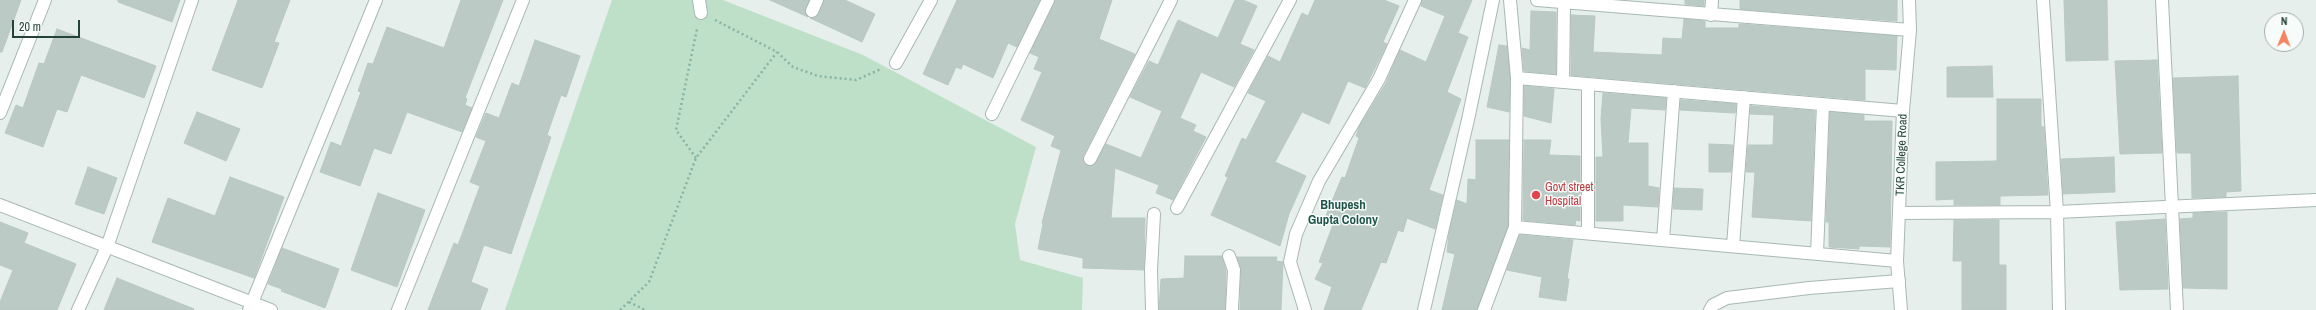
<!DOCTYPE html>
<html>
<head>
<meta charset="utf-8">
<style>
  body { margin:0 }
  #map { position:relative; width:2316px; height:310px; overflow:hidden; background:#e6efeb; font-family:"Archivo Narrow",sans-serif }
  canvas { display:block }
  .north { position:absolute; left:2264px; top:12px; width:40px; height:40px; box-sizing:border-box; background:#f7fbf9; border:1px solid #a3b1ad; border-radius:50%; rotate:1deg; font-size:11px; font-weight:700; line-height:16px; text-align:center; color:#24423a }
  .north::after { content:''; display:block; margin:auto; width:14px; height:18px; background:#f4845f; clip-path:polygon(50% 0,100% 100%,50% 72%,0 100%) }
  .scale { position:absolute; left:12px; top:20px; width:68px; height:18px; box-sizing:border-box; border:2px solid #24423a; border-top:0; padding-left:5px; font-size:12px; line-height:14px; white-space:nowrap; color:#24423a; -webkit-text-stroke:3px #f7fbf9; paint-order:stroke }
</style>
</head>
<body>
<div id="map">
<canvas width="2316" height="310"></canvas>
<div class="north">N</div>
<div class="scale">20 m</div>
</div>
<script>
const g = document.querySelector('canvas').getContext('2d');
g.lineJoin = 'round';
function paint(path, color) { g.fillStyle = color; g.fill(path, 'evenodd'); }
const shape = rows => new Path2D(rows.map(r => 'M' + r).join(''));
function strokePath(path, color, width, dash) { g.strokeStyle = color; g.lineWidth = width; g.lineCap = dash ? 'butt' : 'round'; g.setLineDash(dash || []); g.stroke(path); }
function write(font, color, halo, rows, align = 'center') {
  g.font = font + ' "Archivo Narrow",sans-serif'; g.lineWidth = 3; g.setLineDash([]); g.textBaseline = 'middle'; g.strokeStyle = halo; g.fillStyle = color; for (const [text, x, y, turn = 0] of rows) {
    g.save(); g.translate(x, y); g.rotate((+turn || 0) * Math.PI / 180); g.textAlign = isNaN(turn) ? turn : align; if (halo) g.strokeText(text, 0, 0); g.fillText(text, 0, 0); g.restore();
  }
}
paint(shape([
  [612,0,723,0,863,55,1036,147,1015,224,1020,260,1083,278,1082,310,505,310]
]), '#bfe0c8');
const building = shape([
  [0,0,21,0,2,52,0,52,0,0],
  [118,0,180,0,172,22,118,2,118,0],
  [238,0,290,0,274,42,279,43,262,88,212,70,238,0],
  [461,0,503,0,465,98,467,99,465,105,472,108,462,132,407,112,391,154,374,148,360,186,320,172,331,142,341,146,361,92,358,91,368,63,373,64,387,27,444,48,461,0],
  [770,0,809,0,805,11,808,17,770,0],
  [824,0,845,0,875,14,862,42,810,18,816,17,819,14,824,0],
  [957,0,1040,0,1017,47,1008,43,993,78,963,64,961,69,956,67,948,85,923,74,957,0],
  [1055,0,1112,0,1099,39,1135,54,1083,156,1084,163,1090,166,1096,163,1106,144,1141,158,1162,111,1130,97,1149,61,1158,65,1178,20,1218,38,1235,0,1243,0,1257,6,1240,44,1254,50,1234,87,1201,72,1180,118,1196,125,1193,131,1206,137,1173,200,1156,193,1159,185,1115,168,1111,218,1145,218,1144,270,1083,268,1083,258,1038,249,1043,224,1042,223,1061,150,1051,146,1055,136,1021,120,1042,72,1034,69,1039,57,1030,53,1055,0],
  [1315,0,1384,0,1399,6,1383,42,1387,44,1365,88,1348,81,1329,124,1302,112,1275,162,1306,176,1289,214,1280,246,1211,215,1228,177,1225,176,1242,138,1246,140,1266,101,1248,93,1268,56,1280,62,1302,13,1308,16,1315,0],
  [1422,0,1472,0,1458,33,1468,37,1447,92,1461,99,1429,190,1443,195,1435,229,1407,218,1403,232,1398,230,1386,263,1381,262,1361,310,1324,310,1332,287,1315,279,1323,263,1319,262,1334,222,1325,218,1342,177,1345,178,1359,138,1356,136,1359,127,1386,83,1400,50,1426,62,1445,16,1421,6,1422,0],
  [1685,0,1704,0,1704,6,1685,4,1685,0],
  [1740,0,1897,0,1897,21,1740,9,1740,0],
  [2064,0,2107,0,2108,60,2066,61,2064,0],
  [1531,11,1556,12,1556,74,1524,71,1522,48,1530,50,1531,11],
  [1571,15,1595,16,1593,52,1662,55,1663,38,1682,39,1684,19,1705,21,1705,28,1739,28,1739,24,1897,36,1896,70,1865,69,1865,100,1571,75,1571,15],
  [57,29,156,66,144,98,81,75,67,112,57,109,43,147,5,133,16,105,23,108,39,63,44,64,57,29],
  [535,40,580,56,566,97,561,95,547,135,551,137,511,254,484,245,471,282,488,289,480,310,428,310,454,243,458,245,480,186,470,182,486,141,476,137,486,113,499,118,512,83,519,86,535,40],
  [1499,45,1507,46,1510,78,1509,112,1487,107,1499,45],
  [2157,60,2162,153,2120,154,2115,61,2157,60],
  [1992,66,1993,97,1947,97,1947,67,1992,66],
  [2238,76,2241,191,2226,192,2226,197,2192,198,2191,153,2177,153,2173,78,2238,76],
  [1524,86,1554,89,1551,123,1524,116,1524,86],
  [1603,93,1666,98,1665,110,1631,108,1628,143,1648,143,1648,186,1659,188,1658,207,1623,205,1623,221,1596,221,1596,157,1603,157,1601,119,1603,93],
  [1997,99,2041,99,2041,127,2044,127,2048,195,2000,196,2000,205,1954,205,1954,199,1936,200,1936,162,1997,161,1997,99],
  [1681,100,1736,104,1735,113,1680,110,1681,100],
  [1751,106,1815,111,1811,221,1752,217,1755,172,1746,172,1748,145,1773,145,1774,115,1750,114,1751,106],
  [197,112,240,129,226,161,184,143,197,112],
  [1830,112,1864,115,1864,121,1892,121,1890,247,1859,246,1859,249,1829,247,1829,222,1826,222,1830,112],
  [1476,140,1509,140,1508,226,1477,310,1442,310,1455,254,1447,252,1449,234,1457,200,1467,204,1468,179,1476,180,1476,140],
  [1524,140,1551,140,1549,155,1580,156,1580,221,1576,220,1575,225,1523,220,1524,140],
  [1709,144,1733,145,1731,172,1709,172,1709,144],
  [2114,157,2115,192,2063,194,2061,159,2114,157],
  [88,167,117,178,104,214,75,204,88,167],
  [230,177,284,197,254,278,152,242,168,198,215,216,230,177],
  [1674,188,1703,189,1702,210,1673,209,1674,188],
  [378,193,425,210,397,287,351,270,378,193],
  [2227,212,2227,289,2183,288,2180,219,2193,218,2193,213,2227,212],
  [2165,219,2168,289,2120,290,2116,222,2165,219],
  [1954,220,1999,220,1999,265,2006,265,2006,310,1962,310,1962,261,1953,261,1954,220],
  [0,222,28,233,24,243,76,264,57,310,0,310,0,302,13,270,0,265,0,222],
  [1520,235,1573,240,1567,279,1569,279,1566,301,1539,297,1542,277,1507,270,1520,235],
  [282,248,339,269,325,308,281,291,282,289,268,284,282,248],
  [1185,256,1222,256,1226,271,1225,310,1159,310,1161,279,1184,278,1185,256],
  [1237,257,1277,257,1276,261,1283,262,1281,310,1240,310,1241,270,1237,257],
  [117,278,194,309,193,310,104,310,117,278]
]);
paint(building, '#bbcac4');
strokePath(building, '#b8c9c2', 1);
const service = shape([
  [1710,310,1713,305,1727,298,1809,288,1899,281]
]);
const minor = shape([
  [699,0,701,13],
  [1537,0,1910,30],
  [2043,0,2057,212,2059,310],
  [2162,0,2177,310],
  [812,11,817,0],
  [1711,15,1712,0],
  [896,63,931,0],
  [1517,78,1903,111],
  [1563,82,1564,4],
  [1588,84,1588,233],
  [0,113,45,0],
  [992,114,1048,0],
  [1090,159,1171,0],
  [0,205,271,310],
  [1177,208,1290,0],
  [1899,213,2057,212,2316,200],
  [1515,227,1897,261],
  [1663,240,1674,91],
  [1733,246,1744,97],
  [1817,254,1823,104],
  [1229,256,1234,270,1232,310],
  [78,310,107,247,192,0],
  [249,310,376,0],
  [398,310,523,0],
  [1152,310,1151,270,1154,214],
  [1305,310,1290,262,1296,234,1319,181,1379,79,1415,0],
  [1424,310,1469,115,1493,0],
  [1484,310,1515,227,1517,78,1510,0]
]);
const tertiary = shape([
  [1901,310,1897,261,1903,111,1910,30,1909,0]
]);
strokePath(service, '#a8b8b2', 14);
strokePath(minor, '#a8b8b2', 14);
strokePath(tertiary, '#a8b8b2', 14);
strokePath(shape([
  [715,20,777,52,793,67,818,76,856,80,881,69],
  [696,158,676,130,697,29],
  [629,302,645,310],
  [620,310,649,282,696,158,777,52]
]), '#86b3a5', 2.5, [2, 3]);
strokePath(service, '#fff', 12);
strokePath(minor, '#fff', 12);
strokePath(tertiary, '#fff', 12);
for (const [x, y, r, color] of [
  [1536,195,5,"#e0444e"]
]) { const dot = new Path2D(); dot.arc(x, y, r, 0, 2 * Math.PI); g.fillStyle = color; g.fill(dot); strokePath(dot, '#f7fbf9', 1.5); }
write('12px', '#24423a', '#f7fbf9', [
  ["TKR College Road",1902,155,-88]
]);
write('12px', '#be3a42', '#f7fbf9', [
  ["Govt street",1545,188],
  ["Hospital",1545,202]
], 'left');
write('bold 13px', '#1f5548', '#f7fbf9', [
  ["Bhupesh",1343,206],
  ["Gupta Colony",1343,221]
]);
</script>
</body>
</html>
